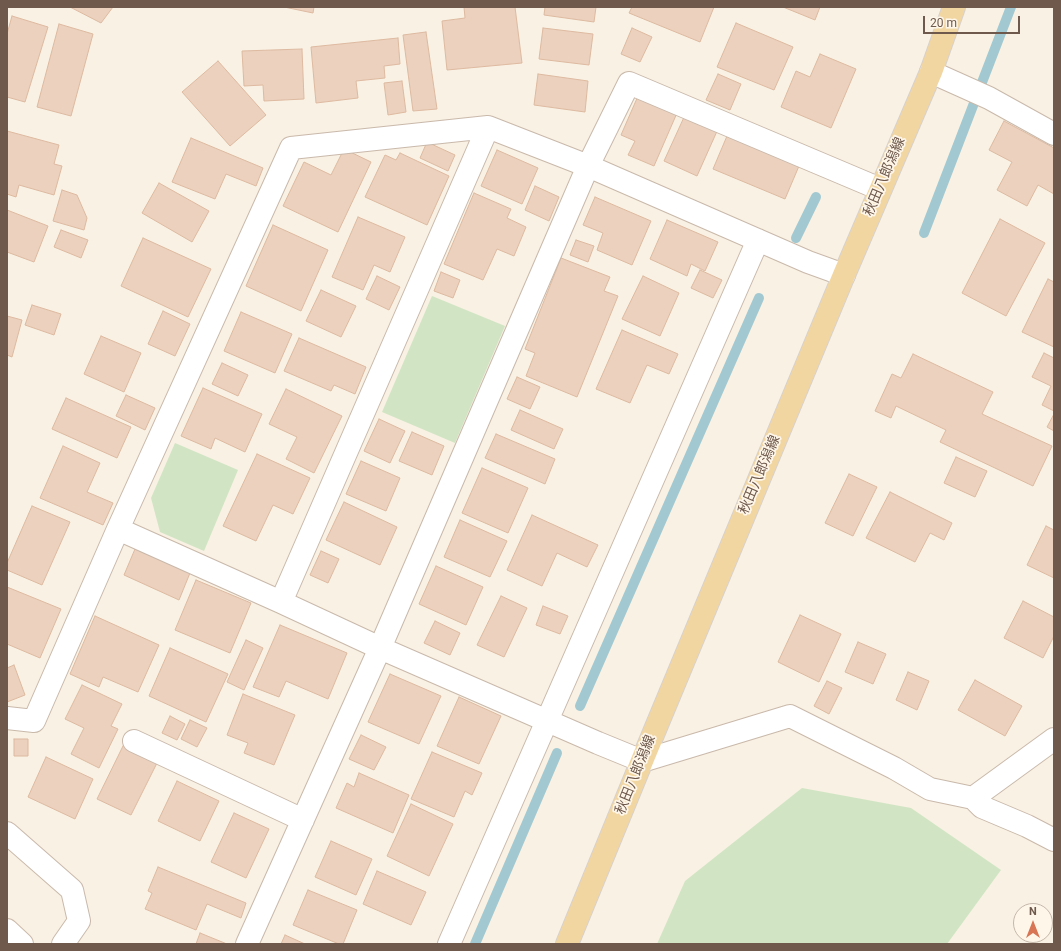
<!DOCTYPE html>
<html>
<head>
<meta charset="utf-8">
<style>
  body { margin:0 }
  #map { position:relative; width:1061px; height:951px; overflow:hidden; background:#f9f1e3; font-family:Roboto,sans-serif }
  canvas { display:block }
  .frame { position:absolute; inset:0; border:8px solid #6f594c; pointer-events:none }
  .north { position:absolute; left:1013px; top:903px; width:40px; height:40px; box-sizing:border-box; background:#fdf6e9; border:1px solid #c4b7aa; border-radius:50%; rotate:0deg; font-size:11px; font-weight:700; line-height:16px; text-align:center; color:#6f594c }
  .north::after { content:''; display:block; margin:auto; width:14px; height:18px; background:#d77555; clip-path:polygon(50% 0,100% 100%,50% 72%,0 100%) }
  .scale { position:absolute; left:923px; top:16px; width:97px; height:18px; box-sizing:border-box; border:2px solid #6f594c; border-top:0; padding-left:5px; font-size:12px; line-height:14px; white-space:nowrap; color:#6f594c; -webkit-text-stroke:3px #fdf6e9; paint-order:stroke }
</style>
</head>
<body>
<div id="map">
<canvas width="1061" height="951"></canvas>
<div class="frame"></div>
<div class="north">N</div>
<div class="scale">20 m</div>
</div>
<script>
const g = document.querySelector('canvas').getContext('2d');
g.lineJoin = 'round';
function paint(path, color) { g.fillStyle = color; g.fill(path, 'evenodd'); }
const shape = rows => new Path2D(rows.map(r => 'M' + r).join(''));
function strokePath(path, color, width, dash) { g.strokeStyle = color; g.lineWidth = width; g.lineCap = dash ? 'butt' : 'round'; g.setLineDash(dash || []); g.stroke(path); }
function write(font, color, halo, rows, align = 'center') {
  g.font = font + ' Roboto,"Noto Sans JP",sans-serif'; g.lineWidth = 3.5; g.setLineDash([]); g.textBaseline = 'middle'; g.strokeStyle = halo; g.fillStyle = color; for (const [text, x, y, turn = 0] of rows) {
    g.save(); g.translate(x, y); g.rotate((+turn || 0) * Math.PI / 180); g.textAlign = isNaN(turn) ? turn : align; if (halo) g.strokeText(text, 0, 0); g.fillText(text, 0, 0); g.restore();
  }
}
paint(shape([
  [432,296,505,326,455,443,382,412],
  [175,443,238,470,204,551,160,532,151,498],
  [802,788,911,808,1001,870,947,944,657,944,685,881]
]), '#d1e5c4');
strokePath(shape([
  [924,233,1011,7],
  [796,238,816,197],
  [580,706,759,298],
  [475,944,557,753]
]), '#a2c9d1', 10);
const building = shape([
  [70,7,113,7,101,23,70,7],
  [284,7,314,7,313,13,284,7],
  [464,7,515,7,522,63,447,70,442,21,465,18,464,7],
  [545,7,596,7,594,22,544,15,545,7],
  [632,7,714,7,700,42,629,13,632,7],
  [783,7,820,7,815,20,783,7],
  [12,16,48,27,25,102,7,97,7,34,12,16],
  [736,23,793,47,774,90,717,67,736,23],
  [59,24,93,34,71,116,37,107,59,24],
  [543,28,593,34,589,65,539,59,543,28],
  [632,28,652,37,640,62,621,54,632,28],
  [426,32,437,109,413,111,403,35,426,32],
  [398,38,400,64,384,66,385,78,356,81,358,98,316,103,311,47,398,38],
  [302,49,304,99,264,101,263,85,244,86,242,51,302,49],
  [820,54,856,69,831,128,781,107,796,71,810,77,820,54],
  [218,61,266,115,230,146,182,92,218,61],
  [538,74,588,81,585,112,534,105,538,74],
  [718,74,741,84,730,110,706,100,718,74],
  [402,81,406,112,388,115,384,83,402,81],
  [638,96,677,113,654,166,628,155,635,141,621,135,638,96],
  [685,115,718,129,697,176,664,161,685,115],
  [1004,121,1054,148,1054,194,1038,185,1027,206,997,190,1012,162,989,150,1004,121],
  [7,131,59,145,54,164,62,166,54,195,19,185,16,197,7,194,7,131],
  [727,136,799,166,785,199,713,169,727,136],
  [191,138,263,168,256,186,226,174,215,199,172,182,191,138],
  [427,142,455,155,448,171,420,158,427,142],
  [344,149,371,162,338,232,283,206,304,162,331,175,344,149],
  [497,150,538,168,522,204,481,186,497,150],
  [400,153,449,176,427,225,365,197,385,155,396,160,400,153],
  [159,183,209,211,192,242,142,213,159,183],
  [535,186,559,197,549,221,525,210,535,186],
  [62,190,77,195,87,218,84,230,53,221,62,190],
  [474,193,511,209,507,218,526,227,514,256,497,249,483,280,444,264,474,193],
  [595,197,651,221,632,265,597,250,603,233,583,225,595,197],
  [7,210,48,226,34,262,7,252,7,210],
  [358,217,405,237,390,272,374,265,363,290,332,277,358,217],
  [1000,219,1045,243,1006,316,962,293,1000,219],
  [667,220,718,242,705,271,691,264,687,276,650,259,667,220],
  [273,225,328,250,301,311,246,286,273,225],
  [61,230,88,240,81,258,54,247,61,230],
  [143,238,211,269,188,317,121,286,143,238],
  [576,240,594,246,588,262,570,255,576,240],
  [561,258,610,277,604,291,618,296,577,397,526,376,535,353,525,349,561,258],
  [700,270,722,280,713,298,691,288,700,270],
  [441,272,460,280,453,298,434,291,441,272],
  [377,276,400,287,389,310,366,299,377,276],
  [643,276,679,293,660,336,622,319,643,276],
  [1048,279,1054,282,1054,347,1022,332,1048,279],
  [321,290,356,306,341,337,306,321,321,290],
  [32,305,61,314,54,335,25,325,32,305],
  [163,311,190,324,175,356,148,344,163,311],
  [241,312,292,334,275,373,224,351,241,312],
  [7,316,22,320,12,357,7,355,7,316],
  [622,330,678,354,669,374,647,365,630,403,596,389,622,330],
  [101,336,141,353,124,392,84,374,101,336],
  [299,338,366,367,355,394,334,385,331,391,284,371,299,338],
  [1044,353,1054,358,1054,411,1042,405,1051,386,1032,377,1044,353],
  [913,354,993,392,982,414,1052,446,1033,486,940,442,946,430,896,406,891,418,875,411,892,374,901,378,913,354],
  [222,363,248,375,238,396,212,384,222,363],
  [517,377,540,387,530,409,507,399,517,377],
  [203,388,262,414,245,452,215,438,211,449,181,436,203,388],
  [286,389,342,416,314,473,286,459,297,437,269,424,286,389],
  [126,395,155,408,145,430,116,416,126,395],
  [66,398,131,427,117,458,52,429,66,398],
  [520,410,563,429,554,449,511,430,520,410],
  [1054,414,1054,431,1047,427,1054,414],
  [379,419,405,431,390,463,364,451,379,419],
  [412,432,444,446,432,475,399,461,412,432],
  [496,434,555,459,545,484,485,458,496,434],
  [63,446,100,463,87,492,113,503,103,525,40,498,63,446],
  [257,454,310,478,293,514,273,505,256,541,223,526,257,454],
  [956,457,987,471,975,497,944,483,956,457],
  [361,461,400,478,386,511,346,494,361,461],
  [482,468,528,488,508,533,462,513,482,468],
  [849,474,877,487,853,536,825,523,849,474],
  [890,492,952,523,944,540,930,533,915,562,866,538,890,492],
  [344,502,397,527,380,565,326,540,344,502],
  [32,506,70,522,42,585,7,570,7,563,32,506],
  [532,515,598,545,587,567,557,553,542,586,507,570,532,515],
  [460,520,507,541,490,577,444,557,460,520],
  [1046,526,1054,530,1054,578,1027,565,1046,526],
  [135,549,190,573,179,600,124,575,135,549],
  [321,551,339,559,328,583,310,575,321,551],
  [436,566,483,587,466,625,419,604,436,566],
  [196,580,251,603,230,653,175,630,196,580],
  [7,587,61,609,40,658,7,644,7,587],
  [501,596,527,608,504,657,477,645,501,596],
  [1023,601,1054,617,1054,636,1043,658,1004,638,1023,601],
  [543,606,568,616,560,634,536,625,543,606],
  [800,615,841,634,819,682,778,662,800,615],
  [95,616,159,645,138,692,103,677,99,687,70,674,95,616],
  [435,621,460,633,450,655,424,643,435,621],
  [280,625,347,653,328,699,286,681,279,697,253,687,280,625],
  [246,640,263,648,244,690,227,682,246,640],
  [858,642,886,654,873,684,845,672,858,642],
  [170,648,228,674,206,722,149,696,170,648],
  [14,665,25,695,7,702,7,668,14,665],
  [908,672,929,681,917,710,896,700,908,672],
  [390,674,441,696,419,744,368,722,390,674],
  [975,680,1022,706,1005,736,958,710,975,680],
  [827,681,842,688,829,714,814,706,827,681],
  [82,685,122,704,111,726,118,729,99,768,71,754,84,728,65,719,82,685],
  [243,694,295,715,274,765,244,753,248,743,227,735,243,694],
  [459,697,501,716,479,764,437,746,459,697],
  [170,716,185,724,177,740,162,733,170,716],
  [190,720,207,728,197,747,181,739,190,720],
  [361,735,386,747,374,770,349,759,361,735],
  [14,739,28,739,28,756,14,756,14,739],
  [124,744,158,761,131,815,97,799,124,744],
  [432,752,482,773,472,795,465,791,454,817,411,799,432,752],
  [46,757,93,779,75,819,28,797,46,757],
  [359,773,409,795,393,833,336,808,347,783,354,787,359,773],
  [177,781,219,801,200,841,158,821,177,781],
  [411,804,453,824,429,876,387,856,411,804],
  [234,813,269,829,246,878,211,862,234,813],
  [331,841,372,859,356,895,315,877,331,841],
  [158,867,246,903,241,918,207,904,196,930,145,909,152,893,148,891,158,867],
  [377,871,426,892,411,925,363,904,377,871],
  [308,890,357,910,343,944,339,944,293,925,308,890],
  [200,933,227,944,196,944,200,933],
  [285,935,305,944,281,944,285,935]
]);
paint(building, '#ecd1be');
strokePath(building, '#ddb9a0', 1);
const street = shape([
  [931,72,989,98,1054,134],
  [118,529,281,602,380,648,598,743,642,761,790,716,894,768,930,789,973,798,982,807,1027,826,1054,840],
  [281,602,488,127],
  [7,718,34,721,118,529,291,148,488,127,588,166,808,262,844,275],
  [134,741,303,820],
  [973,798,1054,739],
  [7,833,72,890,79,921,63,944],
  [247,944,380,648,588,166,629,83,880,189],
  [449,944,758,240]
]);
const secondary = shape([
  [7,930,22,944]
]);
const primary = shape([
  [567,944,642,761,844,275,931,72,954,7]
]);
strokePath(street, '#c9b9ab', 24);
strokePath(secondary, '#ccbaaa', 24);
strokePath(primary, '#d7d1cd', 24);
strokePath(street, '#fff', 22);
strokePath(secondary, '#fff', 22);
strokePath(primary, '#f2d6a2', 22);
write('14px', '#6f594c', '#fdf6e9', [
  ["秋田八郎潟線",885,177,-67],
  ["秋田八郎潟線",760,475,-67],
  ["秋田八郎潟線",636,775,-68]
]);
</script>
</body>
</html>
